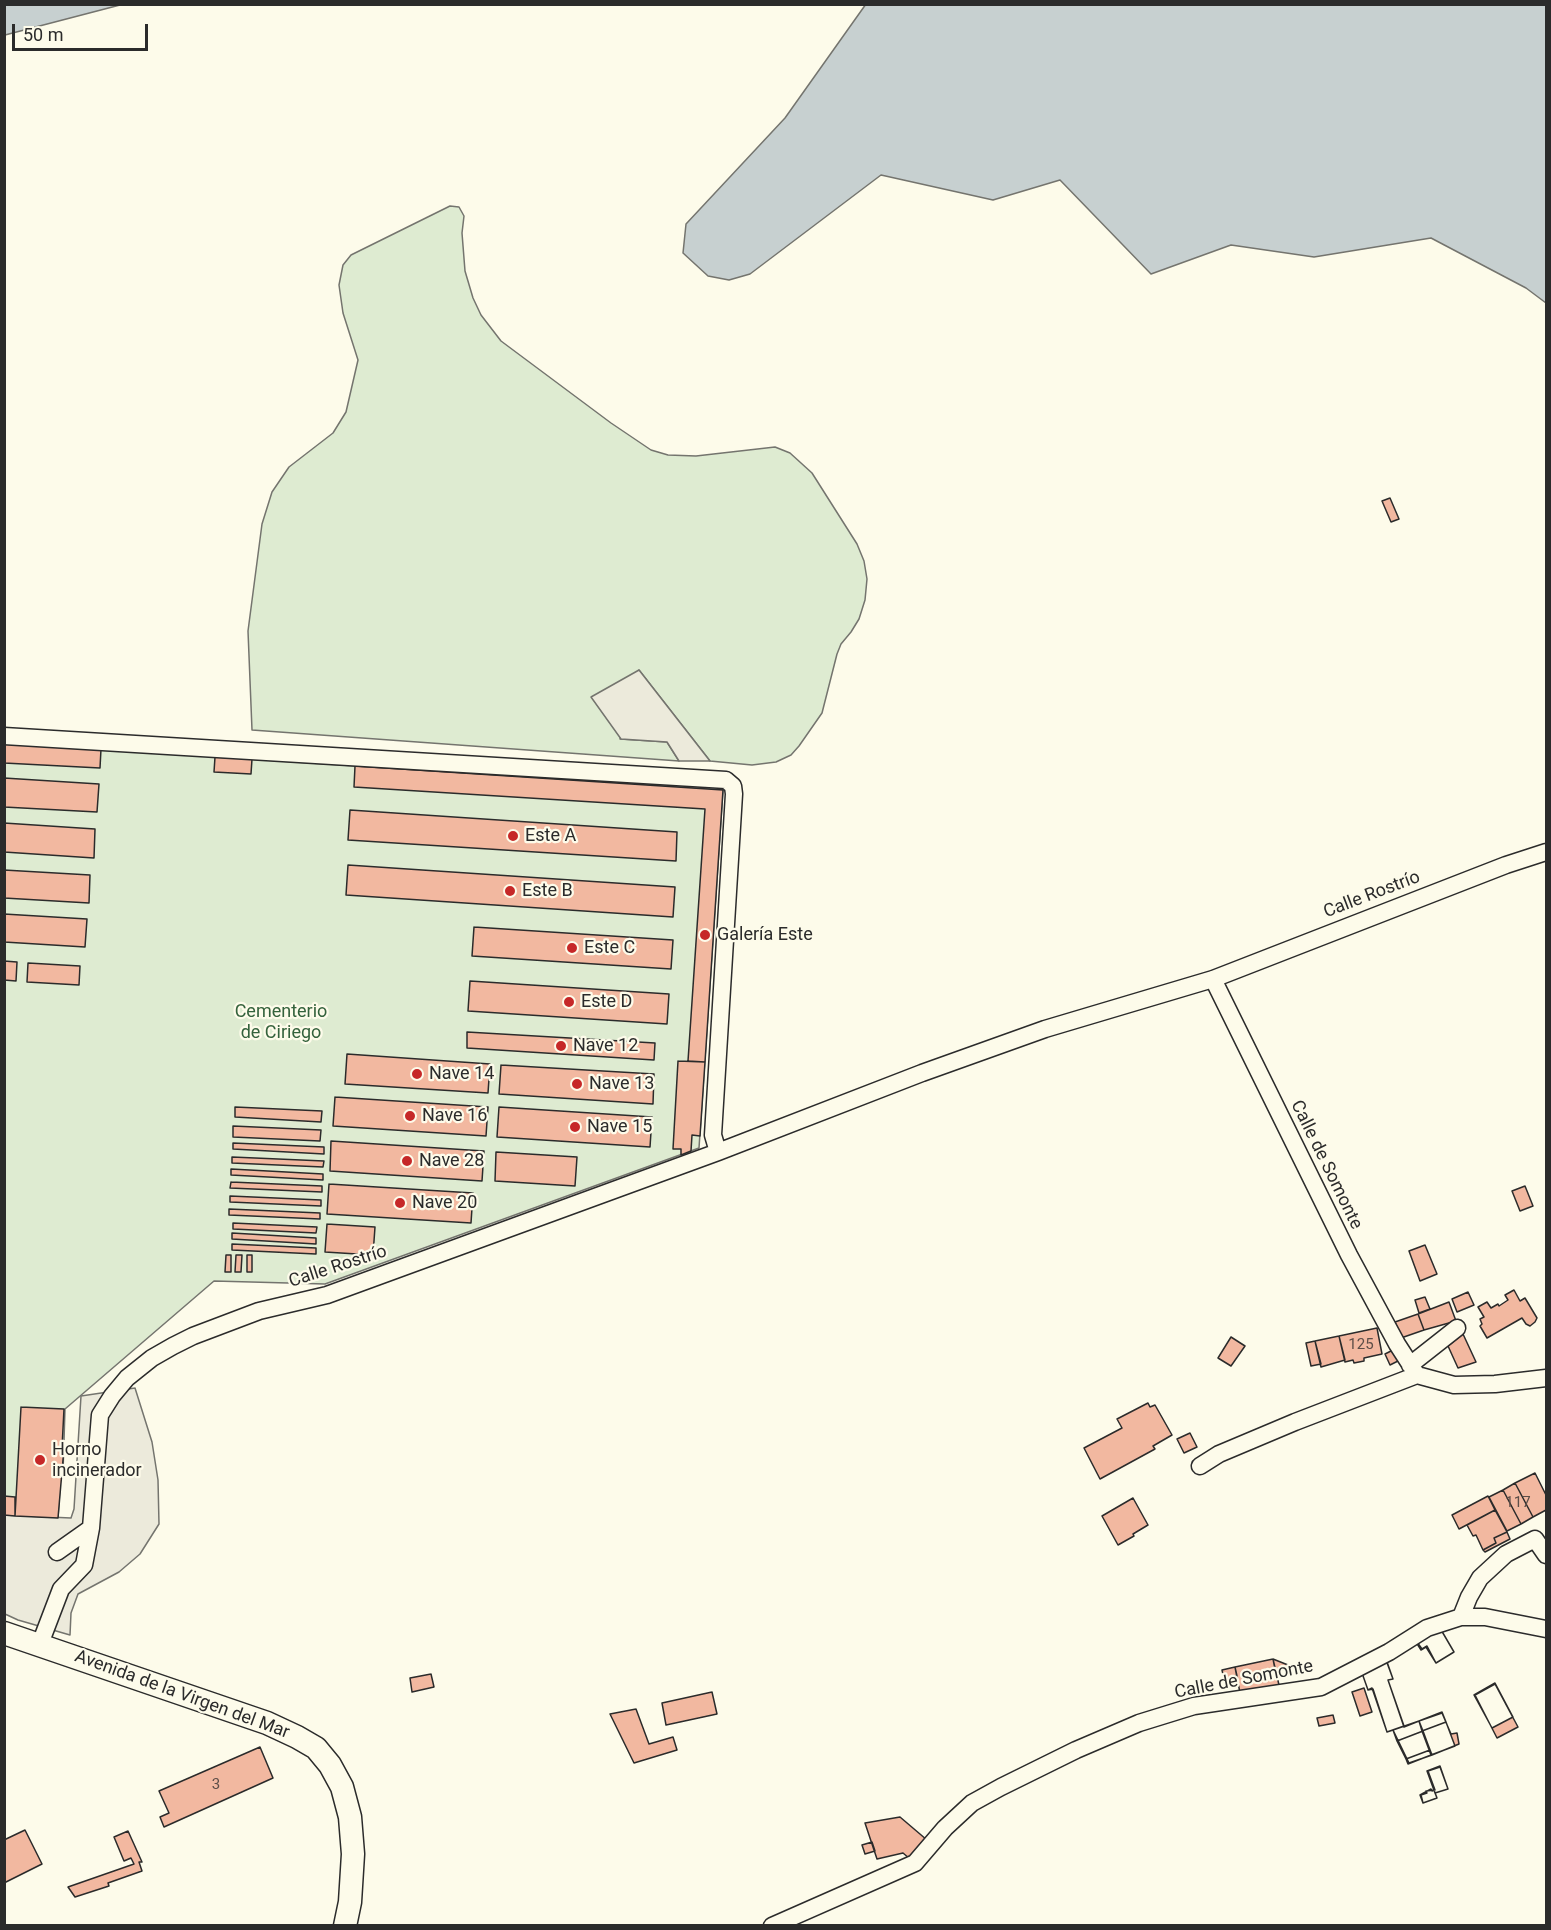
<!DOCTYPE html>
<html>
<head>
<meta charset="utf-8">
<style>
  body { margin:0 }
  #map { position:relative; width:1551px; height:1930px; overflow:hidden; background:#fdfbea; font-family:Roboto,sans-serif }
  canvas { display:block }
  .frame { position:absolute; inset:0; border:6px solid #2b2b2b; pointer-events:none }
  .scale { position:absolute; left:12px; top:24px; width:136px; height:27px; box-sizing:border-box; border:3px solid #2b2b2b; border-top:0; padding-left:8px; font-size:18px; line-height:21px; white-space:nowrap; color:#2b2b2b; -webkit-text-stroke:4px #fdfbea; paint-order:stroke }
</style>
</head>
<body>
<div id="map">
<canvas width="1551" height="1930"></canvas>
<div class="frame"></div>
<div class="scale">50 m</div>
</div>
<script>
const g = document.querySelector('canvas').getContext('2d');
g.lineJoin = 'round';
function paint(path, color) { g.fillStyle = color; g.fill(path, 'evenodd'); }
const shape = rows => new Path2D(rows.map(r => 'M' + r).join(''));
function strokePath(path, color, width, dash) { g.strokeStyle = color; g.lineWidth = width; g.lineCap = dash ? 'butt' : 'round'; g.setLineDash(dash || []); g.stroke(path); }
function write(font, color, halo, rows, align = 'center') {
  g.font = font + ' Roboto,sans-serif'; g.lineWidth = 4.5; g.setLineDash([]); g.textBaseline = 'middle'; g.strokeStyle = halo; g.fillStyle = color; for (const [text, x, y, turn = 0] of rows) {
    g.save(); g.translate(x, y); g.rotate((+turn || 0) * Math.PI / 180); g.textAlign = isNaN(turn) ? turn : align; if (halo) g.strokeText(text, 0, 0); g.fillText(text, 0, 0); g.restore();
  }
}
const green = shape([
  [450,206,459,207,464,216,462,233,465,271,473,298,481,315,501,341,611,423,651,450,668,455,696,456,775,447,790,453,812,473,857,544,864,561,867,579,865,600,859,619,851,632,841,644,837,654,822,713,799,746,791,755,776,762,752,765,710,761,639,670,620,739,667,742,679,761,252,730,248,631,262,524,272,492,289,467,333,433,346,412,358,360,343,313,339,285,343,265,351,255,450,206],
  [5,743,723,790,699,1148,325,1284,214,1281,65,1409,63,1472,61,1473,58,1518,5,1515,5,743]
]);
paint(green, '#deebd1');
strokePath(green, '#74746e', 1.5);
const parking = shape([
  [639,670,710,761,679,761,667,742,621,739,591,697,639,670],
  [135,1388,152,1442,158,1480,159,1524,140,1554,119,1572,78,1594,71,1613,70,1635,18,1620,5,1614,4,1515,71,1518,74,1509,81,1396,135,1388]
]);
paint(parking, '#eceadb');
strokePath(parking, '#74746e', 1.5);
const water = shape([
  [5,4,120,4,120,5,5,35,5,4],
  [866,4,1546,5,1546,303,1526,288,1431,238,1314,257,1231,245,1151,274,1060,180,993,200,881,175,750,274,729,280,708,276,683,253,686,224,785,118,866,4]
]);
paint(water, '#c7d0d0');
strokePath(water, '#74746e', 1.5);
const building = shape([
  [1390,498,1399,519,1391,522,1382,501,1390,498],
  [4,743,101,749,100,768,4,763,4,743],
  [215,757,252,759,251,774,214,772,215,757],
  [355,766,723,790,705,1062,688,1061,705,809,354,787,355,766],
  [4,778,99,784,97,812,4,807,4,778],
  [350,810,677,832,676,861,348,840,350,810],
  [4,823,95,829,94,858,4,852,4,823],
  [348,865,675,887,673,917,346,895,348,865],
  [4,870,90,875,89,903,4,898,4,870],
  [4,914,87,919,85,947,4,942,4,914],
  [474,927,673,940,671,969,472,956,474,927],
  [4,961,17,962,16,981,4,980,4,961],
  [28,963,80,966,79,985,27,982,28,963],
  [470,981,669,994,667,1024,468,1011,470,981],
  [467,1032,655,1043,654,1060,467,1048,467,1032],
  [347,1054,490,1064,488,1093,345,1084,347,1054],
  [678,1061,705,1062,700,1136,692,1135,691,1151,681,1155,681,1149,673,1149,678,1061],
  [501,1065,654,1074,653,1104,499,1094,501,1065],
  [335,1097,488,1107,486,1136,333,1126,335,1097],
  [235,1107,322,1111,321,1122,235,1117,235,1107],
  [499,1107,652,1117,650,1147,497,1137,499,1107],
  [233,1126,321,1130,320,1141,233,1137,233,1126],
  [331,1141,484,1151,482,1181,330,1171,331,1141],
  [233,1143,324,1147,324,1154,233,1149,233,1143],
  [496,1152,577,1157,575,1186,495,1181,496,1152],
  [232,1157,324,1161,323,1167,232,1163,232,1157],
  [231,1169,323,1174,323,1180,231,1175,231,1169],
  [231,1182,322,1186,322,1192,230,1188,231,1182],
  [329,1184,473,1193,471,1223,327,1214,329,1184],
  [1525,1186,1533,1206,1520,1211,1512,1191,1525,1186],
  [230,1196,321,1200,321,1206,230,1202,230,1196],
  [229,1209,320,1213,320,1219,229,1215,229,1209],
  [233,1223,317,1227,316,1233,233,1229,233,1223],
  [327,1224,375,1227,373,1255,325,1252,327,1224],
  [232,1233,316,1238,316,1244,232,1239,232,1233],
  [232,1244,316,1248,316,1254,232,1250,232,1244],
  [1425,1245,1437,1274,1420,1281,1409,1251,1425,1245],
  [226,1255,231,1255,231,1272,225,1272,226,1255],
  [236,1255,242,1255,241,1272,235,1272,236,1255],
  [247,1255,252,1255,252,1272,247,1272,247,1255],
  [1514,1290,1520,1301,1525,1298,1537,1318,1535,1322,1530,1326,1526,1324,1522,1318,1487,1338,1480,1326,1482,1324,1480,1319,1484,1317,1478,1307,1487,1302,1491,1308,1498,1304,1499,1306,1508,1300,1505,1295,1514,1290],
  [1468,1292,1474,1305,1457,1312,1452,1299,1468,1292],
  [1425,1297,1430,1309,1419,1313,1415,1300,1425,1297],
  [1449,1302,1456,1321,1424,1330,1418,1314,1449,1302],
  [1418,1314,1424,1330,1401,1338,1395,1322,1418,1314],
  [1377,1328,1382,1354,1364,1358,1364,1361,1354,1363,1353,1360,1345,1362,1339,1336,1377,1328],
  [1463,1334,1476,1362,1458,1368,1448,1346,1463,1334],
  [1339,1336,1345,1360,1321,1367,1315,1341,1339,1336],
  [1231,1337,1245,1346,1231,1366,1218,1358,1231,1337],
  [1315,1341,1321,1364,1311,1366,1306,1343,1315,1341],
  [1395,1349,1400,1360,1390,1365,1385,1354,1395,1349],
  [1148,1403,1150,1407,1155,1405,1172,1435,1153,1446,1155,1449,1100,1479,1084,1448,1122,1428,1117,1419,1148,1403],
  [21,1407,64,1409,62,1448,64,1448,58,1518,15,1516,21,1407],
  [1190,1433,1197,1447,1184,1453,1177,1439,1190,1433],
  [1535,1473,1546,1495,1546,1510,1533,1517,1515,1483,1535,1473],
  [1515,1483,1533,1517,1521,1524,1503,1490,1515,1483],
  [1503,1490,1521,1524,1507,1531,1489,1497,1503,1490],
  [4,1496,15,1497,15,1516,4,1515,4,1496],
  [1488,1496,1495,1510,1459,1529,1452,1515,1488,1496],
  [1133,1498,1148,1525,1133,1534,1134,1536,1118,1545,1102,1516,1133,1498],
  [1495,1510,1507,1532,1494,1538,1496,1543,1483,1550,1476,1535,1473,1536,1467,1525,1495,1510],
  [1507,1532,1510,1539,1485,1552,1483,1550,1496,1543,1494,1538,1507,1532],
  [1440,1628,1454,1652,1436,1663,1426,1647,1421,1650,1416,1642,1440,1628],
  [1440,1628,1454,1652,1436,1663,1427,1646,1422,1649,1417,1642,1440,1628],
  [1273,1659,1279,1685,1240,1693,1235,1667,1273,1659],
  [1273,1659,1288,1665,1287,1670,1275,1669,1273,1659],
  [1386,1659,1393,1679,1388,1680,1404,1726,1387,1732,1372,1688,1368,1690,1362,1673,1386,1659],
  [1386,1660,1393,1679,1388,1680,1404,1727,1419,1721,1432,1755,1409,1763,1393,1730,1387,1732,1373,1689,1368,1690,1362,1673,1386,1660],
  [1235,1667,1237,1676,1224,1679,1222,1670,1235,1667],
  [431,1674,434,1687,412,1692,410,1678,431,1674],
  [1495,1683,1513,1717,1492,1728,1474,1695,1495,1683],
  [1495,1684,1518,1727,1497,1738,1475,1695,1495,1684],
  [1364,1688,1372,1712,1360,1716,1352,1692,1364,1688],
  [712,1692,717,1714,666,1725,662,1703,712,1692],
  [636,1709,649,1744,673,1737,677,1750,634,1763,610,1714,636,1709],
  [1442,1712,1446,1722,1422,1731,1419,1721,1442,1712],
  [1442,1713,1451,1734,1457,1733,1459,1744,1432,1755,1419,1721,1442,1713],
  [1333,1715,1335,1723,1319,1726,1317,1718,1333,1715],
  [1419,1721,1423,1731,1397,1741,1393,1730,1419,1721],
  [1446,1722,1455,1746,1431,1755,1422,1731,1446,1722],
  [1423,1731,1430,1750,1406,1759,1397,1741,1423,1731],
  [260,1747,273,1778,164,1827,160,1817,169,1813,159,1791,260,1747],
  [1430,1750,1431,1755,1408,1764,1406,1759,1430,1750],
  [1440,1766,1448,1789,1435,1793,1427,1771,1440,1766],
  [1440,1767,1448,1789,1435,1793,1437,1798,1423,1803,1421,1795,1427,1793,1426,1791,1435,1790,1428,1771,1440,1767],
  [1431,1789,1432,1791,1434,1790,1437,1798,1423,1803,1420,1795,1431,1789],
  [900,1817,927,1840,910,1859,903,1853,877,1859,865,1823,900,1817],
  [25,1830,42,1864,4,1883,4,1840,25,1830],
  [128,1831,142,1862,139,1862,142,1871,108,1883,109,1886,75,1897,68,1887,134,1864,131,1858,124,1861,114,1837,128,1831],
  [872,1842,875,1851,865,1854,862,1845,872,1842]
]);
paint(building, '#f2b8a0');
strokePath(building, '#2b2b2b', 1.5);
const minor = shape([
  [4,736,726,780,733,786,734,794,713,1135,718,1152],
  [1213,979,1349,1255,1397,1344,1417,1375],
  [1410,1365,1457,1328],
  [1200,1466,1219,1454,1295,1422,1417,1375,1454,1385,1495,1384,1546,1378],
  [57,1552,91,1528],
  [1461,1617,1469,1597,1480,1578,1506,1554,1535,1539,1546,1555],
  [40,1644,61,1589,84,1565,91,1528,100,1415,112,1396,127,1378,152,1358,173,1346,193,1336,259,1311,327,1295,718,1152,922,1073,1045,1029,1213,979,1506,865,1546,852],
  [772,1926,915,1863,945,1828,972,1803,1001,1787,1076,1750,1139,1723,1194,1706,1321,1687,1389,1652,1427,1628,1461,1617,1485,1617,1546,1629]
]);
const secondary = shape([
  [4,1633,267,1723,297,1737,316,1748,330,1765,342,1787,350,1817,353,1854,350,1902,345,1926]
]);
strokePath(minor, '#2b2b2b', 19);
strokePath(secondary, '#2b2b2b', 25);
strokePath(minor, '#fdfbea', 16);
strokePath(secondary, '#fdfbea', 22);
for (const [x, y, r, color] of [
  [513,836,6,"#c62828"],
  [510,891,6,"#c62828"],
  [705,935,6,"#c62828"],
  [572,948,6,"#c62828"],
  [569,1002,6,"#c62828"],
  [561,1046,6,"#c62828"],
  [417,1074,6,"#c62828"],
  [577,1084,6,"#c62828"],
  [410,1116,6,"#c62828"],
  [575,1127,6,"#c62828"],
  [407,1161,6,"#c62828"],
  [400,1203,6,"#c62828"],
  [40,1460,6,"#c62828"]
]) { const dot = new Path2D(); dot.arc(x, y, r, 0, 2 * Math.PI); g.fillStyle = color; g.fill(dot); strokePath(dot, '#fdfbea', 2); }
write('15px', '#5d4e48', null, [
  ["125",1361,1345],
  ["117",1518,1503],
  ["3",216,1785]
]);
write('18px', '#2b2b2b', '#fdfbea', [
  ["Este A",525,836],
  ["Este B",522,891],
  ["Galería Este",717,935],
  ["Este C",584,948],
  ["Este D",581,1002],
  ["Nave 12",573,1046],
  ["Nave 14",429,1074],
  ["Nave 13",589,1084],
  ["Nave 16",422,1116],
  ["Nave 15",587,1127],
  ["Nave 28",419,1161],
  ["Nave 20",412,1203],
  ["Horno",52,1450],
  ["incinerador",52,1471]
], 'left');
write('18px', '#2b2b2b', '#fdfbea', [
  ["Calle Rostrío",1372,895,-21],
  ["Calle de Somonte",1326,1165,64],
  ["Calle Rostrío",338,1267,-18],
  ["Calle de Somonte",1244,1680,-11],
  ["Avenida de la Virgen del Mar",182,1695,20]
]);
write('18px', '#34623c', '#fdfbea', [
  ["Cementerio",281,1012],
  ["de Ciriego",281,1033]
]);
</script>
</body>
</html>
